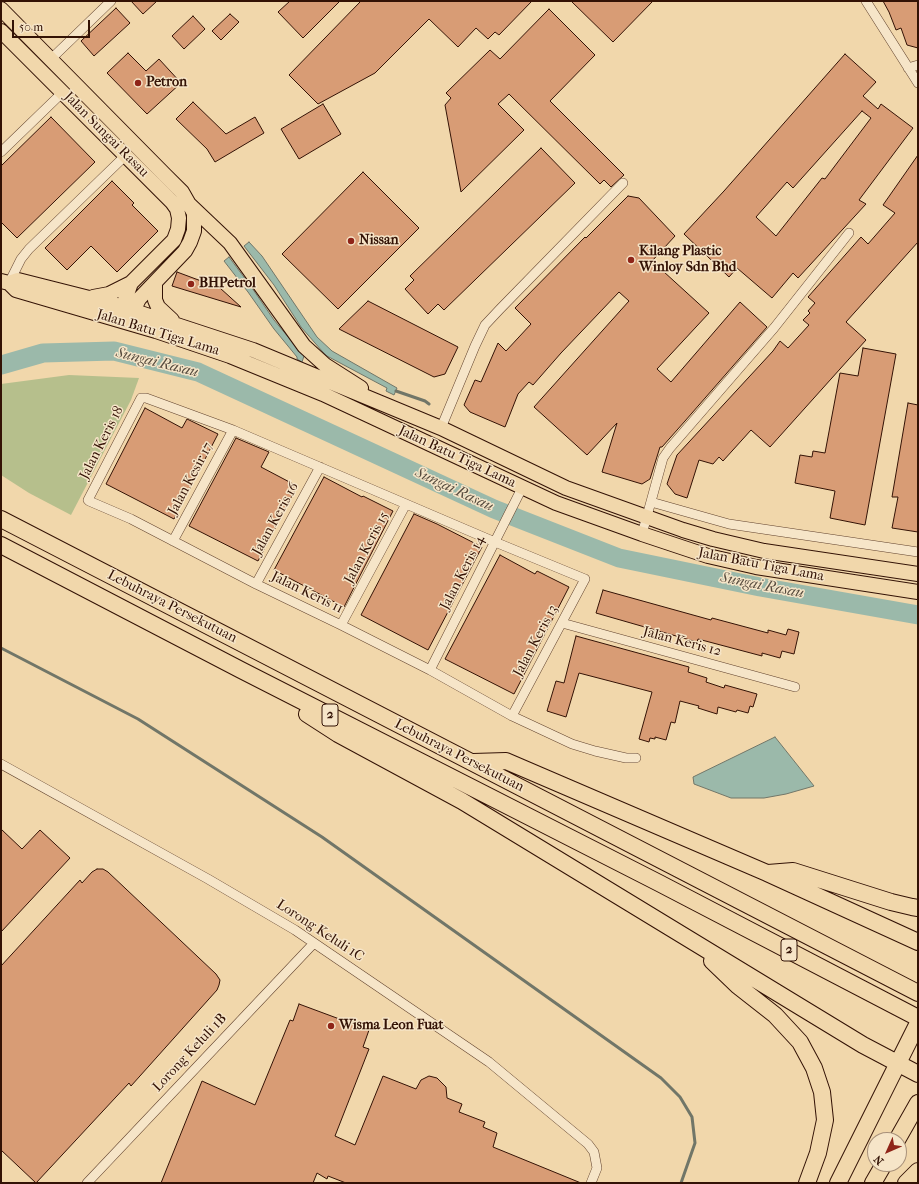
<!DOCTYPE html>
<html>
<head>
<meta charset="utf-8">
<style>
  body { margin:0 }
  #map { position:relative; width:919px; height:1184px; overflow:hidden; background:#f1d7ab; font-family:"IM FELL French Canon",serif }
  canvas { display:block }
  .frame { position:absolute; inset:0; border:2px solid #331205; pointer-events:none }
  .north { position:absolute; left:867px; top:1132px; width:40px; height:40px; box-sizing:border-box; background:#f6e5c8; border:1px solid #a8917a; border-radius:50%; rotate:225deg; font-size:11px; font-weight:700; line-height:16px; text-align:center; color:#331205 }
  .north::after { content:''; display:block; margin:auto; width:14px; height:18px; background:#8f2418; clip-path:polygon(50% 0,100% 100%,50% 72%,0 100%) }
  .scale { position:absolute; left:12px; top:20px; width:78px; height:18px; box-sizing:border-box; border:2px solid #331205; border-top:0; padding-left:5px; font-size:12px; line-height:14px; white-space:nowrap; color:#331205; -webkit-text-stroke:3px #f6e5c8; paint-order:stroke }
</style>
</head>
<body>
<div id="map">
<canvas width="919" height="1184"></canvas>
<div class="frame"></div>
<div class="north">N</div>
<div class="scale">50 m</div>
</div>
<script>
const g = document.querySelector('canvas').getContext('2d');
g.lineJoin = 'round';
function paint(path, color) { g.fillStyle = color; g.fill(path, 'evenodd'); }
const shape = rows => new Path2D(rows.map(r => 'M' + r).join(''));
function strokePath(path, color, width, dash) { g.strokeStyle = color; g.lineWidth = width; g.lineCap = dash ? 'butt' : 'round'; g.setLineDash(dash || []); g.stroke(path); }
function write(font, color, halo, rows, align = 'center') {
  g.font = font + ' "IM FELL French Canon",serif'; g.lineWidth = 3; g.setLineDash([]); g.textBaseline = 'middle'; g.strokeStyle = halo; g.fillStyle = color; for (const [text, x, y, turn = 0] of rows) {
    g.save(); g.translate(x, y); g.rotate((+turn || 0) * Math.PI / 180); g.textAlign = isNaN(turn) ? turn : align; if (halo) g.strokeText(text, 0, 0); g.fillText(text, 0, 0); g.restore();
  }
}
paint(shape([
  [69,375,139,378,131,400,71,515,29,493,1,475,1,384]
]), '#b6bf8c');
const water = shape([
  [249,242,262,256,317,337,332,351,397,388,394,395,386,391,387,388,327,356,322,351,301,327,274,285,244,246,249,242],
  [229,257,252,288,274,320,304,356,302,362,297,359,297,357,274,329,248,292,224,261,229,257],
  [775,737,814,786,786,794,764,798,731,798,694,784,693,777,775,737]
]);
paint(water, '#9bb9aa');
strokePath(water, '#717668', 1);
strokePath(shape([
  [396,391,425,401,429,404],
  [1,648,138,719,322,837,661,1078,680,1097,692,1117,695,1143,681,1183]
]), '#717668', 3);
strokePath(shape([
  [1,365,43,353,114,351,198,372,494,509,619,558,760,587,918,615]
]), '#9bb9aa', 19);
const building = shape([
  [131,1,157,1,143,14,131,1],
  [290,1,340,1,303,38,278,12,290,1],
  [361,1,532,1,499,35,495,32,488,39,476,28,458,47,429,19,375,73,318,104,289,75,361,1],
  [571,1,653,1,613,42,571,1],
  [883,1,918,1,918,48,907,45,901,28,896,30,889,12,883,1],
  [116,8,130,23,94,56,81,41,116,8],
  [549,9,595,55,550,101,624,175,611,187,604,180,600,184,509,94,498,104,524,130,461,192,445,105,451,98,446,93,490,50,500,59,549,9],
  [230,14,239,22,221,40,212,31,230,14],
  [193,16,205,29,184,49,172,36,193,16],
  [128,53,146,71,159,59,181,83,147,114,107,73,128,53],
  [845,54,876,82,863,96,878,109,881,104,913,128,859,200,866,204,798,278,793,273,772,298,737,268,729,277,684,234,724,191,845,54],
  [862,111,871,118,825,179,822,178,776,236,756,217,787,182,793,188,862,111],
  [193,102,226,134,255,117,264,133,215,162,207,149,176,119,193,102],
  [323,104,341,134,299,159,281,129,323,104],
  [51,117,95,162,17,238,1,222,1,166,51,117],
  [541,148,575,183,444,310,438,304,428,314,405,289,414,280,410,276,541,148],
  [918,155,918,242,846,322,866,340,770,447,751,430,723,461,719,457,713,464,699,460,687,498,675,494,667,484,677,455,773,351,780,341,788,348,809,325,803,320,810,313,808,311,815,303,808,297,861,237,868,244,895,213,883,205,918,155],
  [363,172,419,228,338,309,282,254,363,172],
  [112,181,134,203,132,205,158,231,117,272,91,246,67,270,45,248,112,181],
  [628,196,639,198,675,236,652,261,709,313,657,369,671,382,740,302,767,327,685,421,662,447,660,447,650,479,642,484,602,472,617,423,587,455,534,407,629,301,619,292,561,353,533,385,529,382,518,394,505,427,470,412,464,405,475,380,481,382,498,343,506,351,531,324,515,308,585,237,586,238,628,196],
  [177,272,220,288,241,307,172,286,177,272],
  [368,301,458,347,445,374,434,377,339,329,368,301],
  [863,348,896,354,865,525,830,518,835,491,795,483,800,455,812,457,813,451,825,453,840,373,858,376,863,348],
  [908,403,918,405,918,532,892,528,898,497,892,497,908,403],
  [145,408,182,428,187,419,218,434,174,519,106,484,145,408],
  [236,438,269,452,261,467,297,486,258,561,189,526,236,438],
  [324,477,362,497,363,496,393,511,344,607,274,570,324,477],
  [414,514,437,524,482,547,428,650,361,615,414,514],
  [500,555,535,574,537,571,569,587,514,694,445,659,500,555],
  [603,590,711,620,712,618,768,633,768,630,786,635,788,629,799,632,794,654,782,651,780,658,762,653,762,656,698,639,697,642,596,613,603,590],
  [576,636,689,667,688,672,707,678,706,682,724,688,725,685,757,694,753,707,750,706,748,713,737,710,736,712,718,707,717,714,698,708,699,706,680,701,675,723,671,722,666,740,655,737,655,739,650,738,649,742,639,739,652,692,579,673,566,717,547,711,556,681,564,683,576,636],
  [1,829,22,849,40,830,70,858,1,932,1,829],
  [97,869,103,869,108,872,216,974,220,980,219,985,217,990,131,1086,129,1083,36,1183,1,1150,1,966,80,880,82,883,92,872,97,869],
  [299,1004,369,1030,363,1047,369,1049,335,1136,355,1145,383,1076,416,1089,421,1080,429,1076,437,1078,446,1087,447,1098,462,1104,459,1112,485,1122,483,1127,497,1133,493,1147,581,1183,346,1183,328,1176,327,1179,317,1173,313,1183,161,1183,202,1081,255,1105,290,1020,293,1021,299,1004]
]);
paint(building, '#d89c75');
strokePath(building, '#331205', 1);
const street = shape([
  [866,1,918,83],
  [51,59,111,1],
  [908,68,918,65],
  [1,152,63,92],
  [9,283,21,259,29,249,126,155],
  [441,428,475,346,485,325,500,309,623,183],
  [651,502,729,524,918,552],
  [642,534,663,458,670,448,774,328,849,233],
  [173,541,233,430],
  [256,584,320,467],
  [562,623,795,687],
  [341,625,406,504],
  [430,670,522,488],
  [512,716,585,579,495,542,233,430,146,398,141,398,88,500,89,501,131,519,256,584,341,625,430,670,512,716,572,744,595,751,626,758,636,758],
  [1,764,208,879,295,930,489,1062,588,1144,594,1152,597,1168,591,1183],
  [87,1183,314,943]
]);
const primary = shape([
  [1,9,165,175,182,192,194,213,194,231,190,242,185,251,139,299,130,317],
  [1,31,172,202,177,209,179,218,178,229,174,240,131,283,120,314],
  [190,205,230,243,304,346,325,365,361,388],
  [1,281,9,283,18,280,113,304,253,350,441,428,566,488,683,530,713,539,764,551,918,574],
  [9,283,16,290,156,331,230,356,323,394,556,503,642,534,708,556,756,567,918,592],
  [155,283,155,300,158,307,172,320],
  [93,297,109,294,131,283]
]);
const highway = shape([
  [1,519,918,993],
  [1,545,241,670,659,883,918,1018],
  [307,714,338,734,462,801,863,1045,918,1074],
  [473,762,506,761,767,873,918,942],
  [768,873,793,871,891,902,912,907,918,908],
  [712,961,738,986,775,1015,800,1042,814,1068,822,1092,825,1120,818,1153,807,1183],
  [897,1140,918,1103],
  [838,1183,918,1023],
  [873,1183,884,1164],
  [906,1183,918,1171]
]);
strokePath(street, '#62432e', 10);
strokePath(primary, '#331205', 16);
strokePath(highway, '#331205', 18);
strokePath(street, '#f6e5c8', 9);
strokePath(primary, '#f1d7ab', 14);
strokePath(highway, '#f1d7ab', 16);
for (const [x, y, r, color] of [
  [138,83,4,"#8f2418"],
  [351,241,4,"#8f2418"],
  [631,260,4,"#8f2418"],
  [191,284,4,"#8f2418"],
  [331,1026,4,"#8f2418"]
]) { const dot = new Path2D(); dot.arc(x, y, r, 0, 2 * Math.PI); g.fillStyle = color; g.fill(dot); strokePath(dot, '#f6e5c8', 1.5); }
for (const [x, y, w] of [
  [330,715,16],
  [789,950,16]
]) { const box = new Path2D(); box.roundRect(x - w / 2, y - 11, w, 22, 3); g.fillStyle = '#f6e5c8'; g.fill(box); strokePath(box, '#331205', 1); }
write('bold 13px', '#331205', null, [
  ["2",330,715],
  ["2",789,950]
]);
write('bold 14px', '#331205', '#f6e5c8', [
  ["Petron",146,83],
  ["Nissan",359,241],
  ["Kilang Plastic",639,252],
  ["Winloy Sdn Bhd",639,268],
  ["BHPetrol",199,284],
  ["Wisma Leon Fuat",339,1026]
], 'left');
write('14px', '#331205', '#f6e5c8', [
  ["Jalan Sungai Rasau",106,135,45],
  ["Jalan Batu Tiga Lama",158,333,17],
  ["Jalan Keris 18",102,443,-63],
  ["Jalan Batu Tiga Lama",457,457,25],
  ["Jalan Kesir 17",191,479,-62],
  ["Jalan Keris 16",276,519,-61],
  ["Jalan Keris 15",367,548,-62],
  ["Jalan Batu Tiga Lama",761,565,11],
  ["Jalan Keris 14",463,573,-63],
  ["Jalan Keris 11",307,593,26],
  ["Lebuhraya Persekutuan",172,607,27],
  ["Jalan Keris 13",536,641,-62],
  ["Jalan Keris 12",682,642,15],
  ["Lebuhraya Persekutuan",459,756,27],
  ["Lorong Keluli 1C",320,931,33],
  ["Lorong Keluli 1B",190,1053,-47]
]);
write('italic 15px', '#574c3f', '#f6e5c8', [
  ["Sungai Rasau",157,363,14],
  ["Sungai Rasau",454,490,25],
  ["Sungai Rasau",762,586,11]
]);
</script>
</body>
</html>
